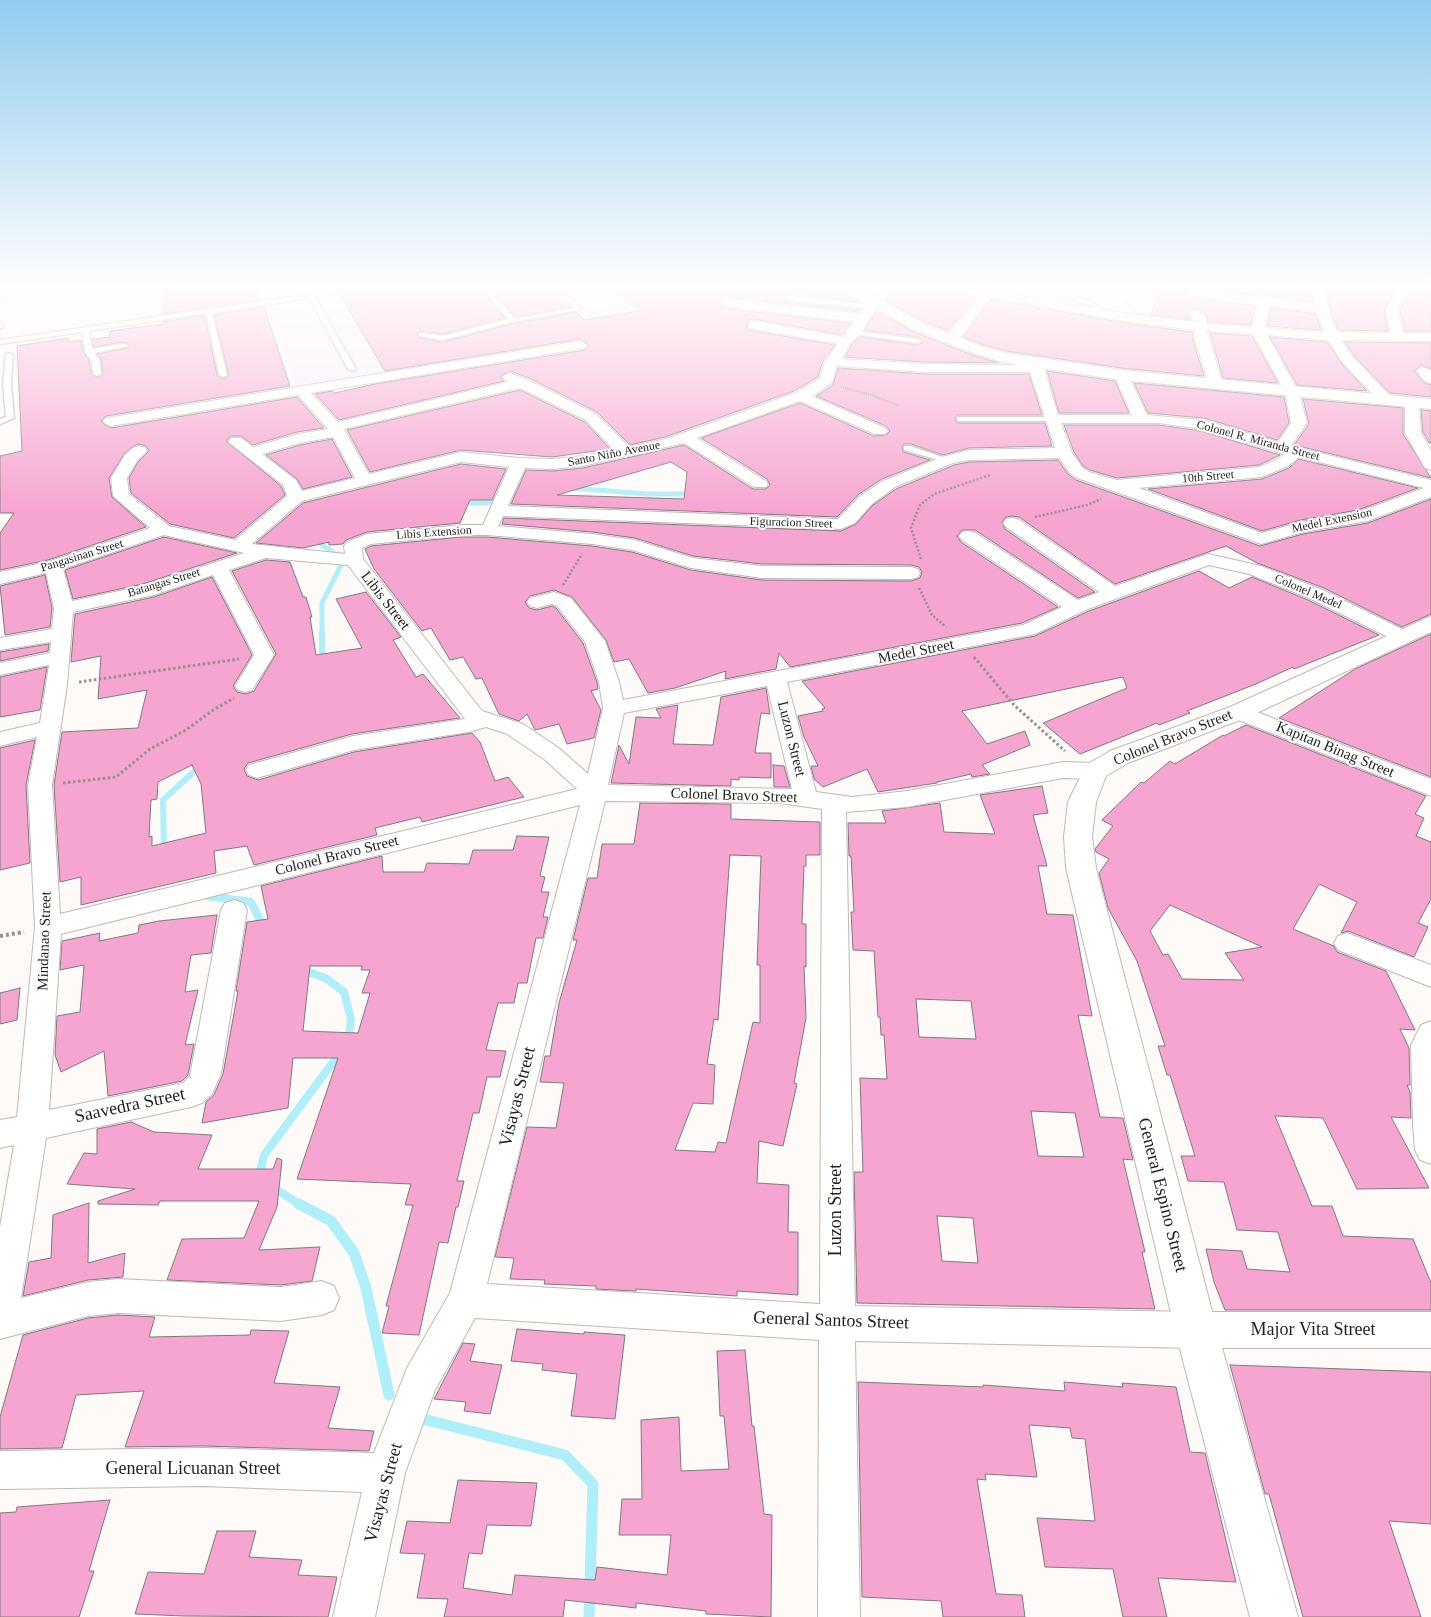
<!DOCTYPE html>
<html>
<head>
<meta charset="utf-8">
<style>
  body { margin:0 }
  canvas { display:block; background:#fefaf8 }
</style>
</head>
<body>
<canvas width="1431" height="1617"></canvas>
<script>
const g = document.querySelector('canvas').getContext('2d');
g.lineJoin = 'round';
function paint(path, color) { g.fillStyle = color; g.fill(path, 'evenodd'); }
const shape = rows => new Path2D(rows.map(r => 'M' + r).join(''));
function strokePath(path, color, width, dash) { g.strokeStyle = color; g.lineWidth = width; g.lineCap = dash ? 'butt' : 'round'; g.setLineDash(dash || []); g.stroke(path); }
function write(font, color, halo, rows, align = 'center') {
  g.font = font + ' Georgia,serif'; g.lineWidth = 4; g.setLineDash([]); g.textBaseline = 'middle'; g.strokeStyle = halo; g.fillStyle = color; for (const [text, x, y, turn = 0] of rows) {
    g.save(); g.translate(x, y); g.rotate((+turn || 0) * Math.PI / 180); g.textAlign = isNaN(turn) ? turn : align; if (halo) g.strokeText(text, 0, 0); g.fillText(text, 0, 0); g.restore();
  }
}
paint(shape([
  [332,288,610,288,655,332,298,391,266,306,337,296]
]), '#f7edfd');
strokePath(shape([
  [1140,288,1125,302,1141,319],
  [968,356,986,356]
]), '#aeeff9', 4);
strokePath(shape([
  [570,488,648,494,693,494],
  [464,497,467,503,487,503,522,492],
  [325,535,321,544,339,557],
  [322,634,322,603,341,565]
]), '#aeeff9', 5);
strokePath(shape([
  [322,633,322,663],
  [164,853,163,800,201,765]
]), '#aeeff9', 6);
strokePath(shape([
  [207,896,251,902,264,928],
  [302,969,327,979,344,992,351,1019,348,1042],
  [261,1177,259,1176,264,1155,342,1050],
  [271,1186,301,1205]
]), '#aeeff9', 8);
strokePath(shape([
  [299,1204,331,1221,354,1253,366,1288,389,1395],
  [419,1418,565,1455,593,1484,589,1617]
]), '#aeeff9', 11);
paint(shape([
  [1141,312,1149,314,1152,319,1147,327,1113,336,1090,335,1095,345,1091,350,1061,353,1015,362,1007,360,1003,355,1007,350,1065,339,1060,333,1063,325,1081,321,1113,322,1141,312]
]), '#aeeff9');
const building = shape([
  [166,288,255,288,260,300,163,314,166,288],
  [336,288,479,288,505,318,443,334,421,331,417,334,419,338,443,342,512,324,576,312,584,320,639,311,612,288,839,288,842,293,859,302,788,294,783,298,786,301,860,310,858,312,729,297,725,298,721,304,729,309,851,323,842,335,754,319,749,320,746,324,749,330,835,345,823,361,818,377,794,391,665,437,630,445,597,412,529,378,510,371,500,377,504,381,339,420,315,394,332,391,335,393,375,384,585,350,589,345,580,339,385,371,336,288],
  [489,288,551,288,570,307,516,317,489,288],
  [896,288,944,288,951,289,955,293,976,296,948,331,924,321,886,301,896,288],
  [1160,288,1187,288,1182,293,1190,298,1255,306,1251,325,1208,322,1206,314,1196,308,1187,314,1191,320,1151,315,1160,288],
  [1203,288,1310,288,1313,302,1203,288],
  [1326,288,1397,288,1384,309,1388,331,1338,330,1330,308,1326,288],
  [1423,288,1431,288,1431,331,1405,331,1400,310,1409,295,1419,293,1423,288],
  [991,299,1130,324,1193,332,1192,337,1204,376,1121,368,1007,351,984,345,963,337,991,299],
  [264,307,290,386,106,416,101,421,105,425,111,428,297,397,324,428,297,432,253,445,241,436,231,436,226,441,281,486,285,495,234,538,170,524,131,493,129,478,138,462,149,451,146,446,138,444,132,447,124,454,109,478,112,497,146,527,48,560,0,570,0,533,14,513,0,513,0,456,22,451,17,346,68,338,69,342,81,340,83,352,89,360,91,374,98,378,103,374,101,359,97,354,128,348,130,345,124,342,94,347,92,339,110,337,110,331,163,324,163,322,205,315,217,375,224,379,229,375,214,315,264,307],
  [1271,308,1316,314,1321,330,1267,326,1271,308],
  [877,311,912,331,972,355,999,363,925,362,845,357,852,344,860,337,918,345,923,342,918,337,865,330,870,320,877,311],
  [1210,333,1252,336,1278,383,1223,378,1210,333],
  [1270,337,1327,342,1342,364,1367,391,1297,385,1270,337],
  [1345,342,1431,343,1431,369,1422,365,1414,371,1425,383,1431,385,1431,397,1390,393,1354,356,1345,342],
  [838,368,925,374,1029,374,1042,415,957,415,955,421,957,423,1045,423,1052,446,969,448,943,455,911,444,904,444,902,446,903,452,930,460,882,479,859,494,837,517,511,504,526,470,552,471,583,468,684,445,753,489,766,489,770,485,767,479,701,438,800,403,874,436,886,435,890,431,886,426,816,396,833,385,838,368],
  [671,462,687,472,684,499,557,495,671,462],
  [1047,371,1115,381,1129,413,1059,413,1047,371],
  [1134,383,1284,397,1289,423,1277,440,1204,418,1148,413,1134,383],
  [520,390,585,422,610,449,552,457,461,450,370,472,347,430,520,390],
  [1303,399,1403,408,1403,434,1431,478,1294,445,1309,424,1303,399],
  [1421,410,1431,411,1431,443,1429,443,1423,432,1421,410],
  [1064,425,1159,425,1201,431,1280,455,1259,465,1117,478,1090,470,1083,466,1074,452,1064,425],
  [332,439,352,477,303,489,297,479,266,455,300,445,332,439],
  [1299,459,1418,488,1358,510,1301,520,1262,531,1148,489,1262,479,1289,468,1299,459],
  [1058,460,1068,474,1076,480,1260,546,1303,534,1368,523,1431,499,1431,614,1402,627,1324,588,1257,563,1226,546,1115,584,1019,517,1012,516,1006,517,1002,522,1005,529,1095,592,1078,598,975,530,962,530,957,536,961,542,1058,607,1022,623,790,667,779,653,776,669,725,679,726,671,675,688,648,693,629,659,614,662,606,640,572,597,554,590,530,596,525,602,529,608,537,610,552,606,556,608,583,643,597,682,598,689,591,691,601,710,594,738,567,744,559,724,535,730,527,714,519,721,499,714,482,678,476,679,463,657,450,660,431,628,422,631,374,569,365,549,371,546,461,537,487,537,592,546,632,552,691,570,762,580,911,581,920,578,922,572,919,567,911,565,762,564,693,556,635,538,592,532,502,524,504,518,841,531,856,524,873,505,896,489,954,465,969,462,1058,460],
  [461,464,506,469,492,500,470,500,460,523,367,532,346,540,343,544,329,545,329,542,303,548,256,543,303,503,461,464],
  [164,537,237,553,143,584,73,599,65,570,164,537],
  [266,560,290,562,303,597,306,597,312,617,310,617,316,655,362,648,336,599,366,592,401,637,393,640,416,677,423,674,460,718,352,734,248,763,244,769,247,776,258,780,354,752,472,733,480,742,495,781,508,777,524,797,422,822,420,817,375,828,377,835,254,865,247,846,214,851,216,873,81,905,81,877,60,882,54,785,62,732,138,728,147,690,98,699,101,656,71,662,75,614,154,597,212,577,252,655,233,686,237,692,246,694,254,691,276,654,232,571,266,560],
  [192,765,201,784,206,833,152,846,152,836,149,837,151,800,157,799,158,782,192,765],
  [1199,571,1229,588,1252,577,1308,600,1379,635,1294,669,1293,667,1256,684,1187,711,1190,713,1159,725,1157,723,1080,754,1043,723,1127,688,1123,677,962,711,987,744,1025,731,1030,745,982,765,990,774,972,777,971,774,937,782,937,783,878,792,867,769,823,787,814,779,811,766,818,766,804,737,798,716,823,711,822,709,825,708,802,681,1035,636,1089,611,1199,571],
  [45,575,52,608,50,627,5,635,0,586,45,575],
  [1431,634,1431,777,1279,718,1355,669,1431,634],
  [49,644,48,651,0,661,0,652,49,644],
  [47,667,40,710,0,717,0,677,47,667],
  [766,688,770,714,761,713,755,753,771,753,771,778,739,777,739,780,731,779,731,786,611,783,619,745,629,764,636,717,661,718,656,709,678,705,673,744,713,745,721,697,766,688],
  [1246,725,1426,796,1415,814,1424,818,1416,836,1431,842,1431,899,1418,923,1428,927,1414,957,1348,931,1341,933,1357,902,1319,884,1293,929,1334,946,1337,952,1386,971,1415,1030,1400,1029,1409,1048,1410,1085,1407,1085,1410,1092,1411,1118,1391,1117,1429,1188,1357,1189,1323,1118,1275,1116,1312,1206,1332,1206,1343,1236,1413,1239,1431,1283,1431,1310,1225,1310,1214,1282,1206,1249,1242,1251,1247,1269,1290,1272,1278,1232,1237,1230,1224,1182,1188,1181,1181,1156,1195,1156,1170,1075,1167,1075,1158,1046,1165,1046,1137,961,1108,908,1099,873,1109,859,1096,852,1095,849,1113,826,1102,820,1141,782,1144,783,1170,761,1175,764,1223,735,1224,736,1246,725],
  [1170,905,1262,947,1225,953,1244,980,1182,979,1168,954,1163,955,1150,931,1170,905],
  [35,740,26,785,30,863,0,870,0,748,35,740],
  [773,765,784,766,790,787,774,787,773,765],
  [1042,786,1048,813,1033,815,1047,866,1038,866,1047,914,1073,915,1092,1016,1078,1015,1100,1117,1123,1118,1133,1160,1123,1159,1145,1252,1142,1252,1155,1309,857,1303,854,1172,863,1172,860,1078,887,1079,884,1035,881,1035,880,1017,878,1017,874,951,853,950,851,912,854,912,851,856,849,856,848,823,886,823,882,811,940,803,944,832,995,834,980,795,1042,786],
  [916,999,971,1001,976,1039,919,1037,916,999],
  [1031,1111,1075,1113,1084,1157,1038,1156,1031,1111],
  [937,1216,973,1218,978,1263,942,1261,937,1216],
  [640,803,731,804,731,819,820,822,820,855,806,855,806,866,804,866,802,924,806,924,806,967,804,966,806,1018,794,1083,797,1084,783,1146,759,1141,757,1183,789,1185,788,1232,798,1232,798,1295,737,1291,737,1296,636,1289,636,1291,596,1289,596,1286,544,1284,545,1280,510,1279,514,1258,495,1257,527,1127,556,1128,564,1083,540,1082,545,1056,550,1056,559,1003,577,940,573,940,588,878,597,878,602,844,634,844,640,803],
  [730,855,761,856,757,965,760,965,760,1023,753,1022,726,1143,718,1142,715,1152,675,1150,693,1103,713,1104,715,1065,707,1064,714,1019,718,1020,730,855],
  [517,836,549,837,540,876,545,877,541,892,549,892,543,917,548,917,543,938,536,938,527,983,518,983,514,1003,498,1003,486,1050,506,1051,500,1077,487,1077,479,1113,473,1113,457,1181,464,1181,458,1207,456,1207,448,1243,439,1242,419,1335,382,1333,389,1306,386,1306,413,1205,405,1205,411,1184,297,1179,338,1058,293,1058,288,1108,202,1123,206,1102,214,1095,223,1074,238,991,236,991,247,922,268,919,261,886,382,856,383,872,424,872,427,863,469,864,473,850,513,850,517,836],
  [310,966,362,966,361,970,370,970,362,993,370,993,358,1033,303,1031,310,966],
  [217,915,211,953,191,955,185,992,198,990,185,1045,194,1044,188,1075,182,1081,108,1096,104,1051,61,1072,55,1055,57,1016,80,1012,84,965,60,970,62,941,100,933,99,941,138,933,139,925,159,921,217,915],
  [20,988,17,1020,0,1024,0,993,20,988],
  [131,1122,154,1132,212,1135,198,1169,273,1169,277,1158,282,1160,277,1207,259,1250,320,1247,312,1281,281,1285,167,1280,182,1239,244,1238,259,1201,160,1201,158,1205,98,1204,98,1201,135,1189,67,1184,84,1153,97,1154,97,1129,131,1122],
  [89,1203,88,1263,125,1253,123,1277,88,1280,23,1296,29,1262,51,1258,53,1215,89,1203],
  [118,1315,155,1317,149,1337,250,1335,251,1330,289,1331,274,1383,340,1387,328,1428,374,1431,369,1451,203,1446,125,1447,144,1391,76,1395,62,1448,0,1449,0,1417,23,1335,88,1318,118,1315],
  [517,1329,584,1334,584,1332,625,1335,615,1419,571,1416,577,1374,542,1370,543,1364,511,1361,517,1329],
  [463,1343,475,1344,470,1361,502,1365,490,1414,464,1411,466,1402,434,1399,463,1343],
  [745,1350,752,1426,754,1426,764,1514,772,1515,771,1617,706,1614,706,1611,636,1603,636,1608,565,1600,563,1617,444,1617,448,1599,417,1598,425,1554,400,1553,407,1521,450,1523,458,1480,537,1483,531,1526,487,1525,482,1554,469,1553,463,1588,512,1595,515,1575,595,1580,597,1567,667,1575,671,1535,619,1535,622,1499,642,1499,641,1420,679,1417,681,1471,729,1469,724,1416,720,1416,717,1351,745,1350],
  [1230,1365,1431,1372,1431,1524,1389,1521,1421,1617,1303,1617,1269,1494,1265,1494,1230,1365],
  [858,1382,983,1387,983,1385,1065,1391,1064,1382,1123,1387,1122,1383,1176,1387,1190,1452,1205,1453,1236,1582,1158,1578,1167,1617,1123,1617,1113,1569,1045,1567,1037,1518,1095,1521,1085,1439,1072,1438,1070,1428,1029,1425,1037,1477,985,1474,986,1480,977,1479,996,1594,1022,1595,1025,1617,943,1617,941,1601,862,1597,858,1382],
  [110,1500,89,1571,94,1571,79,1617,0,1617,0,1513,16,1512,17,1507,110,1500],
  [217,1531,256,1531,249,1557,302,1560,298,1575,337,1577,328,1617,184,1616,135,1614,148,1572,204,1574,217,1531]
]);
paint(building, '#f6a4d0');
strokePath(building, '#7f7a7c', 1);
const lane = shape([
  [9,288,15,288,12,293,0,300,0,295,9,288],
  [264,288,287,288,268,292,264,288],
  [481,288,487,288,515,319,574,308,557,288,563,288,581,309,512,322,443,340,419,336,419,334,421,333,443,336,508,319,481,288],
  [1031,288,1042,288,1071,294,1078,288,1085,288,1076,296,1095,304,1108,314,1103,315,1091,306,1070,298,1031,288],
  [331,291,333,292,333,294,315,297,356,369,355,371,348,369,309,298,212,313,227,375,223,377,219,375,206,313,89,331,92,349,124,344,128,346,94,353,99,359,101,374,97,376,93,374,91,359,85,352,82,332,0,344,0,340,331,291],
  [788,296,871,305,874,307,871,309,786,299,785,298,788,296],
  [0,322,3,324,3,327,0,329,0,322],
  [855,331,918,339,921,341,918,343,853,334,853,332,855,331],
  [6,353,13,355,11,384,14,418,0,424,0,419,6,417,3,384,6,353],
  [957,417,1052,417,1056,419,1052,421,957,421,957,417],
  [904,446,910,446,952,460,945,462,904,450,904,446]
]);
const street = shape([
  [882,288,894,288,868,319,862,333,851,343,842,359,925,364,1013,365,1029,363,1031,359,1036,358,1041,359,1058,415,1132,415,1114,375,1121,371,1128,375,1147,415,1203,420,1278,442,1291,423,1285,392,1253,334,1207,331,1223,385,1221,388,1216,389,1211,388,1209,385,1194,336,1195,330,1130,322,990,297,956,343,946,343,944,340,979,295,955,291,953,288,979,288,1130,314,1195,322,1189,314,1195,310,1205,316,1207,324,1252,327,1257,304,1190,296,1184,292,1190,288,1315,304,1312,288,1324,288,1328,309,1337,332,1390,333,1386,310,1399,288,1421,288,1419,291,1408,293,1398,310,1403,333,1431,333,1431,341,1341,340,1353,357,1392,398,1394,401,1392,404,1382,404,1343,363,1328,340,1267,335,1299,392,1307,423,1291,446,1431,480,1431,497,1368,521,1303,532,1261,544,1077,478,1070,473,1059,458,969,460,953,463,895,487,872,504,855,523,841,529,503,516,498,526,592,534,635,540,693,558,762,566,911,567,918,569,920,573,918,577,911,579,762,578,691,568,632,550,592,544,487,535,461,535,371,544,362,548,363,559,482,711,523,724,560,749,588,774,603,708,599,682,585,642,557,606,552,604,537,608,530,606,527,602,530,598,554,592,571,598,605,641,619,682,623,700,1023,625,1062,607,962,540,959,536,962,532,968,531,974,532,1078,600,1099,592,1006,527,1003,523,1006,519,1012,518,1018,519,1115,586,1208,554,1261,566,1323,590,1410,633,1413,637,1410,641,1403,643,1396,641,1309,598,1249,574,1209,565,1088,609,1035,634,787,682,816,792,852,797,907,791,1063,762,1095,763,1103,766,1106,771,1103,776,1095,779,1063,778,907,807,846,812,855,1306,1196,1312,1431,1312,1431,1348,1196,1348,855,1341,860,1617,818,1617,819,1340,475,1318,435,1390,405,1473,375,1617,333,1617,362,1492,203,1486,0,1489,0,1451,203,1448,374,1453,407,1368,450,1293,580,805,61,934,49,1110,183,1083,190,1076,221,910,225,903,234,900,243,903,247,910,221,1074,212,1094,202,1103,191,1107,46,1138,21,1298,88,1282,118,1279,281,1287,322,1281,334,1286,339,1298,334,1310,322,1315,281,1321,118,1313,88,1316,0,1339,0,1227,14,1145,0,1148,0,1120,17,1117,35,927,28,785,37,737,0,746,0,732,40,723,49,665,0,675,0,663,50,653,51,642,0,650,0,638,52,629,54,608,46,573,0,584,0,572,48,562,150,528,113,496,111,478,125,455,133,448,139,446,145,448,147,451,137,461,127,478,129,494,169,526,235,540,287,496,283,485,231,444,228,441,231,438,241,438,253,447,298,434,328,429,298,395,111,426,106,424,103,421,106,418,580,341,587,345,585,348,311,393,338,422,508,382,502,377,509,373,528,380,596,414,629,447,666,439,795,393,820,378,825,362,838,344,754,329,749,328,748,325,749,322,754,321,843,337,849,331,854,321,729,307,725,306,723,303,725,300,729,299,859,314,882,288],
  [1269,306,1317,312,1324,332,1265,328,1269,306],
  [837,366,925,372,1030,372,1055,448,969,450,942,457,883,481,860,496,838,519,508,506,525,468,552,469,583,466,684,443,754,487,766,487,768,484,766,481,697,438,800,401,875,434,885,434,888,431,885,428,812,396,832,383,837,366],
  [520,388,586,420,614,450,583,456,552,459,519,458,461,452,369,474,344,429,520,388],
  [1061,423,1159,423,1201,429,1284,454,1276,460,1259,467,1117,480,1089,472,1082,467,1072,453,1061,423],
  [333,437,355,478,302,491,296,480,262,454,300,443,333,437],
  [1299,457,1424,488,1358,512,1301,522,1262,533,1139,488,1262,477,1288,466,1299,457],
  [461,462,509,467,483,525,461,525,367,534,347,542,344,546,345,554,252,544,302,501,461,462],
  [164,535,244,553,143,586,72,601,63,569,164,535],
  [266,558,348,565,465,719,353,736,249,765,246,770,249,775,257,778,354,750,469,732,486,727,507,734,544,759,577,789,60,914,52,785,67,685,73,612,154,595,213,575,254,655,235,686,238,690,245,692,252,690,274,655,229,570,266,558],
  [767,686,792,789,608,785,624,713,767,686],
  [605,801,780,803,822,809,820,1304,487,1284,605,801],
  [1423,367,1431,371,1431,383,1426,382,1416,371,1423,367],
  [1412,399,1417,400,1419,403,1421,433,1431,451,1431,470,1425,468,1405,433,1405,403,1407,400,1412,399],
  [1239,705,1431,779,1431,796,1231,717,1228,712,1231,707,1239,705],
  [1347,933,1431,965,1431,987,1338,950,1334,943,1338,936,1347,933],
  [1431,1021,1431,1164,1420,1160,1415,1150,1413,1124,1411,1045,1421,1025,1431,1021]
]);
const secondary = shape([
  [841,288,858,288,923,323,983,347,1007,353,1121,370,1431,399,1431,409,1121,380,1006,363,973,353,913,329,843,291,841,288],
  [1431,616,1431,632,1248,717,1128,763,1106,776,1096,802,1092,837,1096,868,1217,1330,1298,1617,1250,1617,1175,1330,1066,868,1064,837,1068,802,1086,765,1110,751,1230,707,1431,616]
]);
strokePath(lane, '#bfb9b6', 3);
strokePath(street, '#bfb9b6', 2);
strokePath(secondary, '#bfb9b6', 2);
strokePath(shape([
  [841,387,872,395,900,406]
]), '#949190', 2, [1, 1]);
strokePath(shape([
  [1035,517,1087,505,1101,499],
  [921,559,911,528,920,505,934,494,990,475],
  [563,585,582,554],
  [919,588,932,615,946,627]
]), '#949190', 2.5, [2, 2]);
strokePath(shape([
  [974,657,1014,705,1065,751],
  [79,682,239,659],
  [63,783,116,777,150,749,186,730,213,710,234,698]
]), '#949190', 3, [2.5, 2.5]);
strokePath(shape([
  [0,936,24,932]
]), '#949190', 4, [3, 3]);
paint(lane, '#fff');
paint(street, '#fff');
paint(secondary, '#fff');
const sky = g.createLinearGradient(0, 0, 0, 514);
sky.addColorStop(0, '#91ccef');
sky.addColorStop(0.56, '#fffdfc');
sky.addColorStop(1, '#fffdfc00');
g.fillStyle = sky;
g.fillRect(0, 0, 1431, 514);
write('12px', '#211f1e', '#fff', [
  ["Colonel R. Miranda Street",1258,441,15],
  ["Santo Niño Avenue",614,454,-11],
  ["10th Street",1208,477,-5],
  ["Medel Extension",1332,521,-12],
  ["Figuracion Street",791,523,2],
  ["Libis Extension",434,533,-4],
  ["Pangasinan Street",82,556,-17],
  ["Batangas Street",164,583,-17],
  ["Colonel Medel",1308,592,23]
]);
write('15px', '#211f1e', '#fff', [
  ["Libis Street",385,601,52],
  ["Medel Street",916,652,-11],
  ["Colonel Bravo Street",1173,738,-22],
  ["Luzon Street",791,739,76],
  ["Kapitan Binag Street",1335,750,22],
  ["Colonel Bravo Street",734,796,2],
  ["Colonel Bravo Street",337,856,-14],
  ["Mindanao Street",45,941,-88]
]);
write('18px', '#211f1e', '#fff', [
  ["Visayas Street",518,1097,-76],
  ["Saavedra Street",130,1106,-12],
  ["General Espino Street",1162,1195,76],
  ["Luzon Street",836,1210,-90],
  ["General Santos Street",831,1321,2],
  ["Major Vita Street",1313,1330],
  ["General Licuanan Street",193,1469],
  ["Visayas Street",384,1493,-75]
]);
</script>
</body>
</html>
